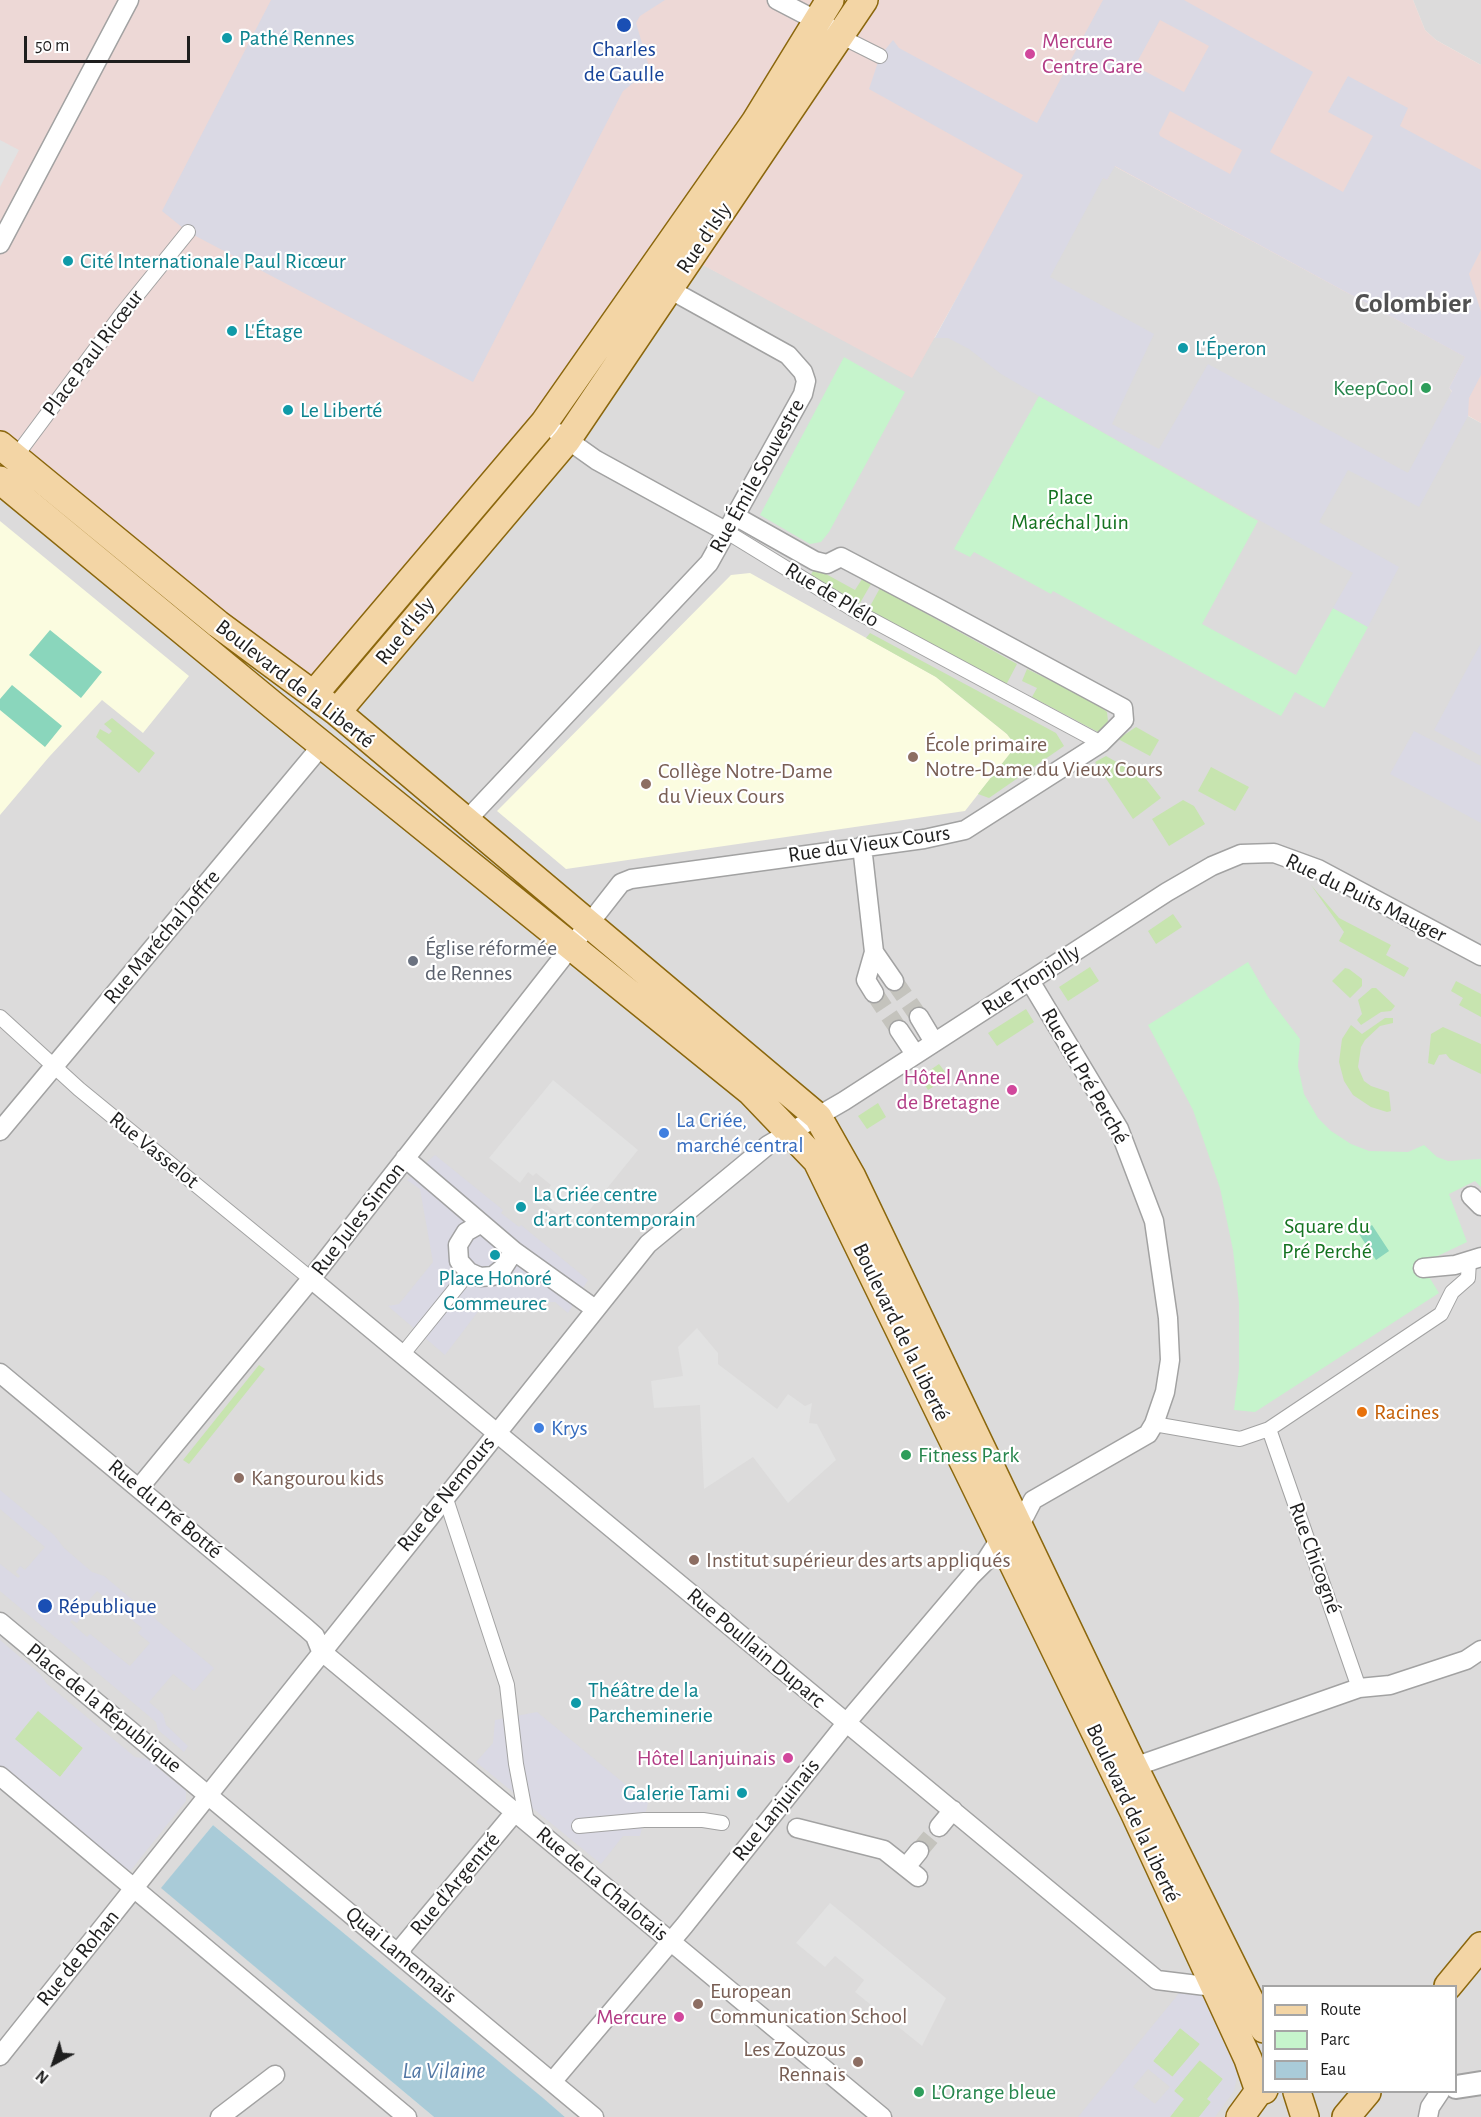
<!DOCTYPE html>
<html>
<head>
<meta charset="utf-8">
<style>
  body { margin:0 }
  #map { position:relative; width:1481px; height:2117px; overflow:hidden; background:#eeece5; font-family:"Alegreya Sans",sans-serif }
  canvas { display:block }
  .legend { position:absolute; left:1262px; top:1985px; width:195px; height:108px; box-sizing:border-box; background:#fff; border:2px solid #a5a5a5; margin:0; padding:8px 10px; list-style:none; font-size:18px; color:#1e1e1e }
  .legend li { display:flex; align-items:center; gap:12px; height:30px }
  .legend b { width:30px; border:2px solid #a5a5a5 }
  .north { position:absolute; left:24px; top:2033px; width:60px; height:60px; -webkit-text-stroke:4px #fff; paint-order:stroke; rotate:220deg; font-size:16px; font-weight:700; line-height:24px; text-align:center; color:#1e1e1e }
  .north::after { content:''; display:block; margin:auto; width:21px; height:27px; background:#1e1e1e; clip-path:polygon(50% 0,100% 100%,50% 72%,0 100%) }
  .scale { position:absolute; left:24px; top:36px; width:166px; height:27px; box-sizing:border-box; border:3px solid #1e1e1e; border-top:0; padding-left:8px; font-size:18px; line-height:21px; white-space:nowrap; color:#1e1e1e; -webkit-text-stroke:4px #fff; paint-order:stroke }
</style>
</head>
<body>
<div id="map">
<canvas width="1481" height="2117"></canvas>
<ul class="legend">
<li><b style="height:8px;background:#f3d5a5"></b>Route</li>
<li><b style="height:16px;background:#c6f4cc"></b>Parc</li>
<li><b style="height:16px;background:#a9cbd8"></b>Eau</li>
</ul>
<div class="north">N</div>
<div class="scale">50 m</div>
</div>
<script>
const g = document.querySelector('canvas').getContext('2d');
g.lineJoin = 'round';
function paint(path, color) { g.fillStyle = color; g.fill(path, 'evenodd'); }
const shape = rows => new Path2D(rows.map(r => 'M' + r).join(''));
function strokePath(path, color, width, dash) { g.strokeStyle = color; g.lineWidth = width; g.lineCap = dash ? 'butt' : 'round'; g.setLineDash(dash || []); g.stroke(path); }
function write(font, color, halo, rows, align = 'center') {
  g.font = font + ' "Alegreya Sans",sans-serif'; g.lineWidth = 4.5; g.setLineDash([]); g.textBaseline = 'middle'; g.strokeStyle = halo; g.fillStyle = color; for (const [text, x, y, turn = 0] of rows) {
    g.save(); g.translate(x, y); g.rotate((+turn || 0) * Math.PI / 180); g.textAlign = isNaN(turn) ? turn : align; if (halo) g.strokeText(text, 0, 0); g.fillText(text, 0, 0); g.restore();
  }
}
paint(shape([
  [1413,0,1481,0,1481,65,1436,40,1425,30],
  [1114,166,1466,357,1449,388,1468,416,1481,423,1481,2117,565,2117,213,1825,162,1888,434,2117,0,2117,0,456,701,264,758,293,935,338,988,242,1103,178],
  [1264,1986,1456,1986,1456,2092,1264,2092]
]), '#dcdbdb');
paint(shape([
  [0,0,1413,0,1425,30,1436,40,1481,65,1481,423,1446,403,1452,391,1449,388,1465,357,1114,166,1107,180,1103,178,988,242,912,378,701,264,588,435,339,729,0,456]
]), '#edd8d6');
paint(shape([
  [0,521,189,676,143,733,102,700,49,757,0,815],
  [750,573,936,677,1007,734,1016,746,965,811,566,869,497,811,731,575]
]), '#fbfce0');
paint(shape([
  [815,568,855,590,862,579,871,584,860,603,810,576],
  [880,588,1017,664,1006,685,868,610],
  [870,633,1056,733,1064,746,989,798,978,794,1016,746,1007,734,936,677,866,638],
  [1027,669,1096,703,1107,712,1108,721,1106,726,1098,732,1032,697,1037,688,1022,681],
  [112,718,155,753,139,773,96,737,100,729,109,734,112,731,104,724],
  [1136,727,1159,740,1150,756,1118,739],
  [1106,756,1146,779,1161,798,1133,819,1095,762],
  [1211,767,1249,787,1235,811,1198,791],
  [1183,800,1194,806,1205,824,1169,846,1152,819],
  [1311,885,1339,918,1391,945,1386,955,1409,968,1404,977,1339,941,1344,932],
  [1173,914,1182,927,1156,944,1148,931],
  [1090,967,1099,981,1068,1001,1059,987],
  [1345,968,1349,969,1362,979,1362,986,1350,998,1332,981],
  [1456,981,1481,994,1481,1017,1459,1005,1463,998,1451,991],
  [1372,988,1376,988,1395,1006,1391,1011,1381,1012,1361,1025,1357,1020,1362,1014,1358,1000],
  [1026,1009,1034,1022,997,1046,988,1033],
  [1385,1018,1393,1018,1393,1023,1380,1026,1365,1040,1361,1047,1358,1067,1364,1081,1371,1086,1389,1092,1391,1111,1387,1112,1371,1107,1353,1095,1344,1081,1339,1062,1342,1039,1351,1025,1362,1034],
  [1443,1027,1481,1044,1481,1074,1450,1059,1446,1054,1439,1055,1434,1065,1428,1063,1431,1034],
  [939,1064,949,1077,928,1090,920,1077],
  [878,1103,886,1117,867,1129,858,1116],
  [259,1365,265,1369,189,1464,183,1460],
  [38,1710,83,1748,60,1777,14,1739],
  [1180,2028,1200,2044,1173,2077,1153,2061],
  [1199,2060,1223,2079,1208,2099,1211,2102,1199,2117,1170,2117,1183,2099,1174,2091]
]), '#c7e4af');
paint(shape([
  [844,357,905,392,829,532,821,542,810,544,760,515],
  [1039,396,1258,521,1202,624,1296,675,1333,608,1368,627,1324,708,1295,692,1281,716,1053,591,1051,594,974,552,970,557,954,549],
  [1248,962,1268,997,1300,1039,1298,1066,1304,1094,1318,1118,1331,1131,1351,1144,1369,1151,1408,1152,1424,1145,1437,1157,1448,1161,1481,1159,1481,1187,1475,1181,1449,1194,1467,1242,1421,1264,1439,1293,1255,1412,1234,1410,1239,1369,1239,1303,1233,1250,1220,1188,1193,1110,1148,1025]
]), '#c6f4cc');
paint(shape([
  [50,630,102,672,81,698,29,655],
  [12,685,62,726,45,747,0,710,0,699],
  [1372,1225,1389,1251,1376,1260,1359,1234]
]), '#8ad6bc');
paint(shape([
  [0,140,19,150,0,187],
  [553,1080,638,1150,575,1228,544,1203,552,1192,549,1188,551,1185,536,1173,533,1176,528,1172,520,1183,489,1158],
  [697,1328,718,1353,718,1364,777,1409,788,1394,805,1406,812,1403,809,1423,817,1424,836,1460,788,1503,753,1457,704,1489,700,1405,654,1408,651,1381,683,1376,678,1347],
  [830,1903,946,1998,922,2046,855,1992,864,1980,835,1956,825,1967,796,1943]
]), '#e2e2e2');
paint(shape([
  [271,0,665,0,640,16,636,23,650,70,623,91,473,382,188,232,162,211],
  [1103,0,1184,0,1313,72,1270,152,1343,192,1373,136,1328,112,1348,76,1408,108,1400,126,1481,170,1481,250,1469,274,1481,312,1481,375,1469,398,1468,416,1419,507,1348,470,1319,522,1399,567,1368,627,1333,608,1353,573,1039,396,1001,374,969,349,948,338,935,338,1023,175,869,89,880,56,893,40,899,48,1037,123],
  [1160,20,1209,46,1184,92,1135,66],
  [1170,111,1242,150,1230,174,1160,136,1159,133],
  [1115,166,1465,357,1449,388,1452,391,1408,473,1208,364,1159,449,1112,424,1154,334,1050,277,1103,178,1107,180],
  [1481,643,1481,756,1434,730],
  [1414,731,1481,766,1481,823,1390,774],
  [435,1155,503,1210,501,1213,519,1227,521,1225,588,1280,568,1313,555,1302,483,1305,445,1355,388,1306,399,1304,433,1262,420,1189,407,1180],
  [0,1490,54,1535,64,1548,92,1572,104,1576,214,1668,194,1691,173,1674,149,1702,163,1714,166,1725,188,1746,184,1752,158,1730,156,1722,0,1591,0,1559,0,1564,18,1578,20,1576,16,1572,20,1566,25,1570,45,1547,0,1509],
  [97,1591,142,1628,138,1633,150,1643,130,1666,90,1634,87,1637,70,1622,72,1620,77,1623,81,1618,77,1614],
  [0,1640,40,1674,47,1684,135,1757,147,1759,186,1791,186,1801,131,1870,126,1870,121,1866,0,1766],
  [38,1711,83,1748,60,1777,15,1739],
  [537,1712,648,1803,640,1836,623,1836,601,1864,476,1762,493,1743,495,1720],
  [1180,1992,1196,1993,1204,1998,1238,2072,1234,2091,1215,2117,1199,2117,1211,2102,1207,2099,1223,2079,1200,2060,1174,2091,1184,2099,1170,2117,1078,2117],
  [1180,2028,1200,2044,1172,2077,1153,2061],
  [1148,2069,1170,2087,1155,2104,1133,2087]
]), '#dad9e4');
paint(shape([
  [213,1825,543,2098,565,2117,434,2117,161,1888]
]), '#a9cbd8');
strokePath(shape([
  [894,981,919,1017],
  [874,993,899,1030],
  [919,1851,939,1827]
]), '#c4c3bd', 18, [18, 9]);
const pedestrian = shape([
  [840,36,880,56],
  [13,460,121,315,188,232],
  [727,532,859,613,1101,743],
  [0,1017,79,1089,311,1279],
  [402,1355,469,1272],
  [1154,1424,1240,1439,1269,1429,1441,1314,1452,1292,1468,1278,1469,1261],
  [1269,1429,1359,1688],
  [445,1496,507,1685,516,1764,527,1822],
  [579,1826,644,1820,703,1820,722,1823]
]);
const minor = shape([
  [777,0,827,26],
  [0,244,129,0],
  [558,433,596,460,727,532],
  [465,822,709,563,803,394,806,381,803,372,788,355,669,289],
  [862,846,874,952,866,980,874,993],
  [874,952,894,981],
  [919,1017,934,1042],
  [899,1030,915,1054],
  [0,1131,323,744],
  [405,1158,514,1251,595,1309],
  [1471,1196,1481,1206],
  [480,1224,466,1232,458,1245,459,1261,469,1272,480,1277,493,1276,503,1268,514,1251],
  [1423,1268,1455,1265,1481,1257],
  [311,1279,1157,1980,1214,1987],
  [0,1373,306,1628,315,1636,321,1651,882,2117],
  [139,1488,311,1279,621,883,631,879,924,839,965,830,1101,743,1124,720,1123,708,936,607,841,557,827,564,815,561,735,516],
  [0,1622,594,2117],
  [1134,1767,1359,1688,1390,1685,1466,1660,1481,1650],
  [0,1776,407,2117],
  [939,1827,953,1810],
  [797,1828,884,1850,918,1877],
  [906,1867,919,1851],
  [403,1957,401,1950,404,1945,515,1812],
  [0,2056,648,1244,768,1145,844,1101,1167,892,1212,866,1241,854,1274,853,1318,869,1481,956],
  [552,2082,684,1926,847,1722,971,1576,985,1562,1001,1537,1019,1527,1033,1500,1148,1434,1154,1424,1165,1392,1170,1360,1168,1318,1154,1221,1119,1129,1030,981],
  [220,2117,275,2075],
  [1428,2117,1430,2107,1440,2092]
]);
const tertiary = shape([
  [1456,2087,1481,2083]
]);
const primary = shape([
  [0,445,218,624,337,712,818,1117,852,1177,1134,1767,1264,2029],
  [0,480,274,706,750,1091,817,1161,1134,1812,1248,2059,1259,2091],
  [314,694,544,423,755,122,830,0],
  [337,712,567,440,864,0],
  [1448,1986,1481,1946],
  [1297,2092,1305,2117],
  [1240,2117,1259,2091,1264,2090],
  [1346,2117,1367,2092]
]);
strokePath(pedestrian, '#a2a2a2', 16);
strokePath(minor, '#a2a2a2', 21);
strokePath(tertiary, '#a2a2a2', 26);
strokePath(primary, '#8b670d', 30);
strokePath(pedestrian, '#fff', 14);
strokePath(minor, '#fff', 18);
strokePath(tertiary, '#fff', 22);
strokePath(primary, '#f3d5a5', 27);
for (const [x, y, r, color] of [
  [624,25,8,"#1a4fb4"],
  [227,38,6,"#0f9aa8"],
  [1030,54,6,"#d1479c"],
  [68,261,6,"#0f9aa8"],
  [232,331,6,"#0f9aa8"],
  [1183,348,6,"#0f9aa8"],
  [1426,388,6,"#2e9e5b"],
  [288,410,6,"#0f9aa8"],
  [913,757,6,"#8d6e63"],
  [646,784,6,"#8d6e63"],
  [413,961,6,"#6b7280"],
  [1012,1090,6,"#d1479c"],
  [664,1133,6,"#3f7fe0"],
  [521,1207,6,"#0f9aa8"],
  [495,1255,6,"#0f9aa8"],
  [1362,1412,6,"#e8710a"],
  [539,1428,6,"#3f7fe0"],
  [906,1455,6,"#2e9e5b"],
  [239,1478,6,"#8d6e63"],
  [694,1560,6,"#8d6e63"],
  [45,1606,8,"#1a4fb4"],
  [576,1703,6,"#0f9aa8"],
  [788,1758,6,"#d1479c"],
  [742,1793,6,"#0f9aa8"],
  [698,2004,6,"#8d6e63"],
  [679,2017,6,"#d1479c"],
  [858,2062,6,"#8d6e63"],
  [919,2092,6,"#2e9e5b"]
]) { const dot = new Path2D(); dot.arc(x, y, r, 0, 2 * Math.PI); g.fillStyle = color; g.fill(dot); strokePath(dot, '#fff', 2); }
write('22px', '#0d838f', '#fff', [
  ["Pathé Rennes",239,38],
  ["Cité Internationale Paul Ricœur",80,261],
  ["L'Étage",244,331],
  ["L'Éperon",1195,348],
  ["Le Liberté",300,410],
  ["La Criée centre",533,1194],
  ["d'art contemporain",533,1219],
  ["Place Honoré",495,1278,"center"],
  ["Commeurec",495,1303,"center"],
  ["Théâtre de la",588,1690],
  ["Parcheminerie",588,1715],
  ["Galerie Tami",730,1793,"right"]
], 'left');
write('22px', '#b23c85', '#fff', [
  ["Mercure",1042,41,"left"],
  ["Centre Gare",1042,66,"left"],
  ["Hôtel Anne",1000,1077],
  ["de Bretagne",1000,1102],
  ["Hôtel Lanjuinais",776,1758],
  ["Mercure",667,2017]
], 'right');
write('22px', '#164399', '#fff', [
  ["Charles",624,49],
  ["de Gaulle",624,74],
  ["République",58,1606,"left"]
]);
write('22px', '#1e1e1e', '#fff', [
  ["Rue d'Isly",704,238,-56],
  ["Place Paul Ricœur",93,353,-53],
  ["Rue Émile Souvestre",757,476,-61],
  ["Rue de Plélo",832,595,31],
  ["Rue d'Isly",405,631,-51],
  ["Boulevard de la Liberté",295,684,38],
  ["Rue du Vieux Cours",869,844,-8],
  ["Rue du Puits Mauger",1366,898,26],
  ["Rue Maréchal Joffre",162,937,-50],
  ["Rue Tronjolly",1031,980,-33],
  ["Rue du Pré Perché",1085,1076,60],
  ["Rue Vasselot",154,1150,39],
  ["Rue Jules Simon",358,1219,-52],
  ["Boulevard de la Liberté",901,1332,64],
  ["Rue de Nemours",446,1494,-51],
  ["Rue du Pré Botté",165,1509,40],
  ["Rue Chicogné",1315,1558,70],
  ["Rue Poullain Duparc",756,1648,40],
  ["Place de la République",104,1708,39],
  ["Rue Lanjuinais",776,1810,-51],
  ["Boulevard de la Liberté",1133,1813,65],
  ["Rue d'Argentré",455,1884,-50],
  ["Rue de La Chalotais",602,1884,40],
  ["Quai Lamennais",401,1955,40],
  ["Rue de Rohan",78,1958,-51]
]);
write('22px', '#27864d', '#fff', [
  ["KeepCool",1414,388,"right"],
  ["Fitness Park",918,1455],
  ["L’Orange bleue",931,2092]
], 'left');
write('22px', '#157321', '#fff', [
  ["Place",1070,497],
  ["Maréchal Juin",1070,522],
  ["Square du",1327,1226],
  ["Pré Perché",1327,1251]
]);
write('22px', '#785e54', '#fff', [
  ["École primaire",925,744],
  ["Notre-Dame du Vieux Cours",925,769],
  ["Collège Notre-Dame",658,771],
  ["du Vieux Cours",658,796],
  ["Kangourou kids",251,1478],
  ["Institut supérieur des arts appliqués",706,1560],
  ["European",710,1991],
  ["Communication School",710,2016],
  ["Les Zouzous",846,2049,"right"],
  ["Rennais",846,2074,"right"]
], 'left');
write('22px', '#5b616d', '#fff', [
  ["Église réformée",425,948],
  ["de Rennes",425,973]
], 'left');
write('22px', '#366cbe', '#fff', [
  ["La Criée,",676,1120],
  ["marché central",676,1145],
  ["Krys",551,1428]
], 'left');
write('22px', '#c56008', '#fff', [
  ["Racines",1374,1412]
], 'left');
write('italic 24px', '#5378a5', '#fff', [
  ["La Vilaine",444,2071]
]);
write('bold 28px', '#515151', '#fff', [
  ["Colombier",1413,304]
]);
</script>
</body>
</html>
